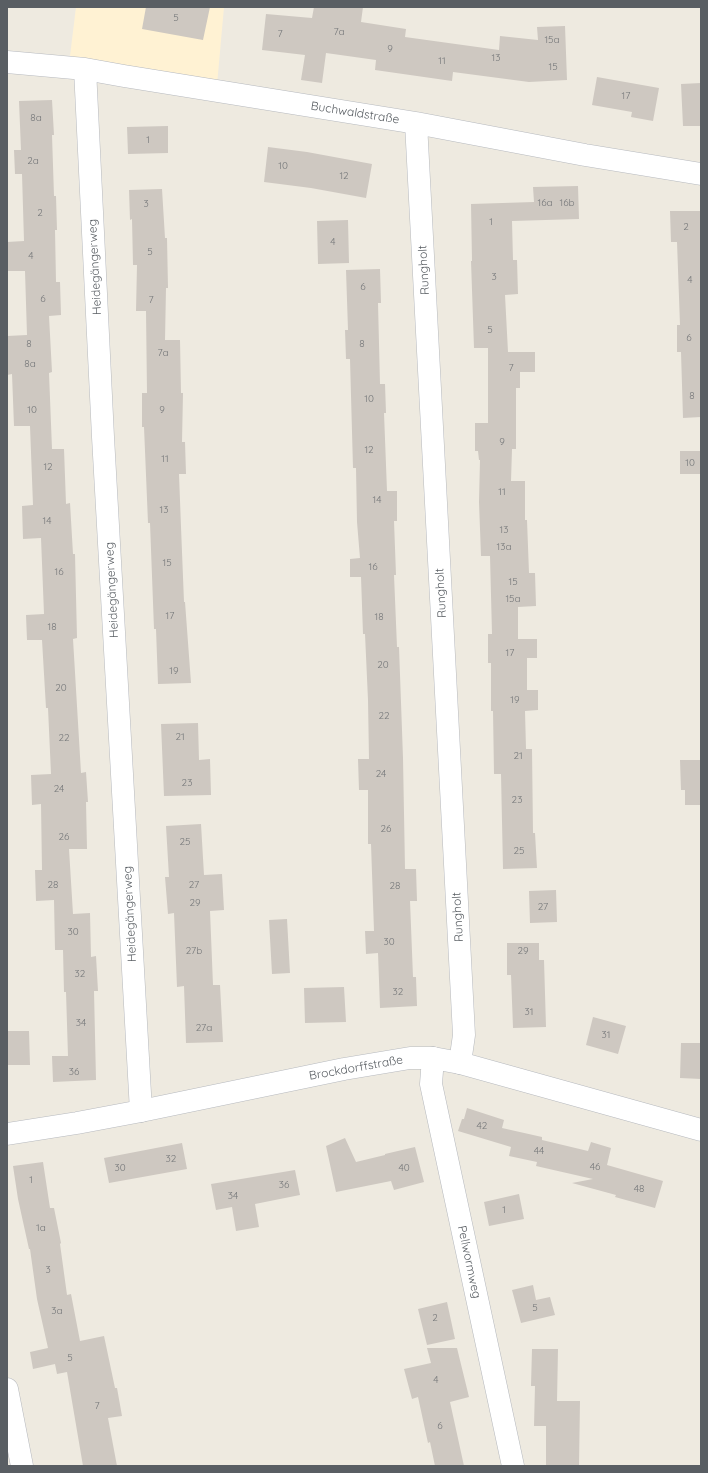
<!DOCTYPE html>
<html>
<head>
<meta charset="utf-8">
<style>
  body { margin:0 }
  #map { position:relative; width:708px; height:1473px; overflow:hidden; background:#eeeae0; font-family:Quicksand,sans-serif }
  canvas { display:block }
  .frame { position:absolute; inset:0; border:8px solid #595e63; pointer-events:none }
</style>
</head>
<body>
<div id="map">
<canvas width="708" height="1473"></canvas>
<div class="frame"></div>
</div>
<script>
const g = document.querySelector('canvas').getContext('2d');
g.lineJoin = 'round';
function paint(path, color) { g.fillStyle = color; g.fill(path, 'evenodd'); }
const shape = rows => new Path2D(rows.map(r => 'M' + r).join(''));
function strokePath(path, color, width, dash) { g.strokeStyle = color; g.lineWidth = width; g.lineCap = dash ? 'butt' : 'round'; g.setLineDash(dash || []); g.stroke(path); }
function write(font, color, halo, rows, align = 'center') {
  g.font = font + ' Quicksand,sans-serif'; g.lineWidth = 3.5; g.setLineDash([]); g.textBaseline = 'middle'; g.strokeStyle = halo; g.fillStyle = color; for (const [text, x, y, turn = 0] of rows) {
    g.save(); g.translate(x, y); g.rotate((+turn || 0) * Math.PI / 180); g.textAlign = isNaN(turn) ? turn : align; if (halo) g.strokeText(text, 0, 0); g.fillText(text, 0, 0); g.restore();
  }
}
paint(shape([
  [76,7,224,7,217,85,70,56]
]), '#fff2d3');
paint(shape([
  [146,7,210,7,203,40,142,29],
  [314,7,363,7,361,22,406,29,405,37,499,50,500,36,538,40,537,27,565,26,567,80,529,82,453,72,452,81,375,70,376,60,326,53,322,83,301,80,305,55,262,50,266,14,312,18],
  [597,77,659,88,653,121,631,117,632,112,592,105],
  [701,83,701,126,683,126,681,84],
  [52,100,54,135,52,135,54,196,56,196,57,230,55,230,56,282,60,282,61,315,49,316,52,372,49,373,52,449,64,449,66,504,70,503,73,554,75,554,77,638,73,639,81,773,86,772,88,802,86,802,87,849,69,849,73,914,90,913,91,957,96,956,98,991,94,991,96,1080,53,1082,52,1056,68,1056,66,992,64,992,63,950,55,950,54,900,36,901,35,870,42,870,41,804,32,805,31,775,51,774,48,708,46,708,42,640,27,640,26,615,44,614,41,538,23,539,22,506,33,505,30,426,14,426,12,374,7,375,7,336,27,335,25,271,7,271,7,242,24,241,22,174,15,174,14,150,21,150,19,101],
  [168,126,168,153,128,154,127,127],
  [268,147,307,152,372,164,366,198,311,188,264,182],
  [578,186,579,219,512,221,513,260,517,260,518,294,505,295,508,352,535,352,535,372,520,372,520,388,516,388,516,449,512,449,511,481,525,481,525,520,527,520,529,573,535,573,536,606,518,607,518,639,537,639,537,658,527,658,527,690,538,690,538,710,525,711,526,749,532,749,533,833,535,833,537,868,503,869,501,774,494,774,493,711,491,711,491,663,488,663,488,634,492,634,490,556,481,556,479,502,480,460,479,460,478,451,475,451,475,423,488,423,488,348,474,348,471,261,472,261,471,204,534,202,533,187],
  [162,189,165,238,167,238,168,288,166,288,165,340,180,340,181,393,183,393,182,442,185,442,186,474,179,474,181,527,184,602,185,602,191,683,158,684,156,629,154,629,150,523,148,523,144,427,142,427,142,393,147,393,146,311,136,311,137,265,133,265,132,219,130,220,129,190],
  [670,211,701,211,701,417,683,418,681,352,677,352,677,325,680,325,677,242,671,242],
  [348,220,349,263,318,264,317,221],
  [380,269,381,303,378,303,380,384,385,384,386,413,384,413,387,491,397,491,397,521,394,521,396,575,394,575,397,647,399,647,403,758,405,869,416,869,417,901,410,901,413,977,416,977,417,1006,380,1008,378,953,366,954,365,931,374,931,371,844,368,844,368,790,359,790,358,759,369,759,368,700,365,634,363,634,361,577,350,577,350,559,360,558,357,522,356,468,353,468,350,359,346,359,345,330,348,330,346,270],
  [680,451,701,451,701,474,680,474],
  [198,723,199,760,210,759,211,795,164,796,161,724],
  [680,760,701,760,701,805,685,805,685,790,681,790],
  [201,824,204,875,222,874,224,910,210,911,213,985,220,985,223,1042,186,1043,184,986,177,987,174,913,168,914,165,877,169,877,166,826],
  [556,890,557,922,530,923,529,891],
  [287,919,290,973,272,974,269,920],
  [507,943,539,943,539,960,544,960,546,1027,513,1028,511,975,507,975],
  [344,987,346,1022,305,1023,304,988],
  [593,1017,626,1026,618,1054,586,1045],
  [7,1031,29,1031,30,1065,7,1065],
  [681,1043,701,1043,701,1079,680,1078],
  [467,1108,504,1120,502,1128,542,1137,542,1140,588,1151,591,1142,611,1148,607,1165,663,1181,655,1208,615,1197,616,1195,572,1183,593,1179,536,1166,537,1162,509,1156,511,1147,458,1131,462,1119,464,1119],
  [345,1138,356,1162,385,1155,385,1154,415,1147,424,1182,394,1190,391,1181,336,1192,326,1146],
  [182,1143,187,1169,109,1183,104,1158],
  [43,1162,50,1208,54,1208,61,1243,60,1244,67,1295,71,1294,80,1341,104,1336,115,1388,117,1388,122,1416,108,1418,117,1466,83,1466,67,1372,57,1374,55,1364,33,1369,30,1352,48,1348,37,1299,30,1249,29,1249,18,1199,13,1166],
  [295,1170,300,1195,255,1204,259,1227,236,1231,232,1207,216,1210,211,1184],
  [519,1194,524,1219,489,1226,484,1202],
  [533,1285,536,1300,550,1297,555,1315,521,1323,512,1290],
  [447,1302,455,1339,427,1345,418,1309],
  [427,1348,457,1348,469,1397,450,1402,464,1466,435,1466,430,1442,428,1443,418,1397,412,1399,404,1369,431,1363],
  [532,1349,558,1349,557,1401,580,1401,579,1466,546,1466,546,1426,534,1426,535,1386,531,1386]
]), '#cec8c1');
const minor = shape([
  [7,62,85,69,124,76,416,123,585,155,701,174],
  [85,69,103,437,141,1111],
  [416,123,464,1035,460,1063],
  [433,1058,431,1084,513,1466],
  [7,1389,22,1466]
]);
const tertiary = shape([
  [7,1134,77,1123,141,1111,344,1069,410,1058,433,1058,460,1063,701,1130]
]);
strokePath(minor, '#b6b9be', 23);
strokePath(tertiary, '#b6b9be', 23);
strokePath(minor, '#fff', 22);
strokePath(tertiary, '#fff', 22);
write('10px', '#76787a', null, [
  ["5",176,18],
  ["7a",339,32],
  ["7",280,34],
  ["15a",552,40],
  ["9",390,49],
  ["13",496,58],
  ["11",442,61],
  ["15",553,67],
  ["17",626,96],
  ["8a",36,118],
  ["1",148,140],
  ["2a",33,161],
  ["10",283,166],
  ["12",344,176],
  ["16a",545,203],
  ["16b",567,203],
  ["3",146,204],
  ["2",40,213],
  ["1",491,222],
  ["2",686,227],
  ["4",333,242],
  ["5",150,252],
  ["4",31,256],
  ["3",494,277],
  ["4",690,280],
  ["6",363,287],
  ["6",43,299],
  ["7",151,300],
  ["5",490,330],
  ["6",689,338],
  ["8",29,344],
  ["8",362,344],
  ["7a",163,353],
  ["8a",30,364],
  ["7",511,368],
  ["8",692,396],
  ["10",369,399],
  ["10",32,410],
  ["9",162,410],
  ["9",502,442],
  ["12",369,450],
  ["11",165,459],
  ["10",690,463],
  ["12",48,467],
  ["11",502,492],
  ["14",377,500],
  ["13",164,510],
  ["14",47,521],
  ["13",504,530],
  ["13a",504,547],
  ["15",167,563],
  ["16",373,567],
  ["16",59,572],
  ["15",513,582],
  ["15a",513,599],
  ["17",170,616],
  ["18",379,617],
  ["18",52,627],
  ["17",510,653],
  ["20",383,665],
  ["19",174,671],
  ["20",61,688],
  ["19",515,700],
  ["22",384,716],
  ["21",180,737],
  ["22",64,738],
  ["21",518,756],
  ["24",381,774],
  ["23",187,783],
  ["24",59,789],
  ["23",517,800],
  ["26",386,829],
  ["26",64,837],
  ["25",185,842],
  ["25",519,851],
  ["28",53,885],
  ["27",194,885],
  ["28",395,886],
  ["29",195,903],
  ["27",543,907],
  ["30",73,932],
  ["30",389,942],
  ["27b",194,951],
  ["29",523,951],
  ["32",80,974],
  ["32",398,992],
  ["31",529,1012],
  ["34",81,1023],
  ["27a",204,1028],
  ["31",606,1035],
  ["36",74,1072],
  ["42",482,1126],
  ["44",539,1151],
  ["32",171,1159],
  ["46",595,1167],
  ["30",120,1168],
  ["40",404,1168],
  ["1",31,1180],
  ["36",284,1185],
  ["48",639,1189],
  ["34",233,1196],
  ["1",504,1210],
  ["1a",41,1228],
  ["3",48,1270],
  ["5",535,1308],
  ["3a",57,1311],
  ["2",435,1318],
  ["5",70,1358],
  ["4",436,1380],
  ["7",97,1406],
  ["6",440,1426]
]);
write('12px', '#595e63', '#fff', [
  ["Buchwaldstraße",355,113,9],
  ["Heidegängerweg",95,267,-93],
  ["Rungholt",424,270,-93],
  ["Heidegängerweg",112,590,-93],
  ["Rungholt",441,593,-93],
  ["Heidegängerweg",130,914,-93],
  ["Rungholt",458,917,-93],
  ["Brockdorffstraße",356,1068,-10],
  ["Pellwormweg",469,1262,78]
]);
</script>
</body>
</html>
